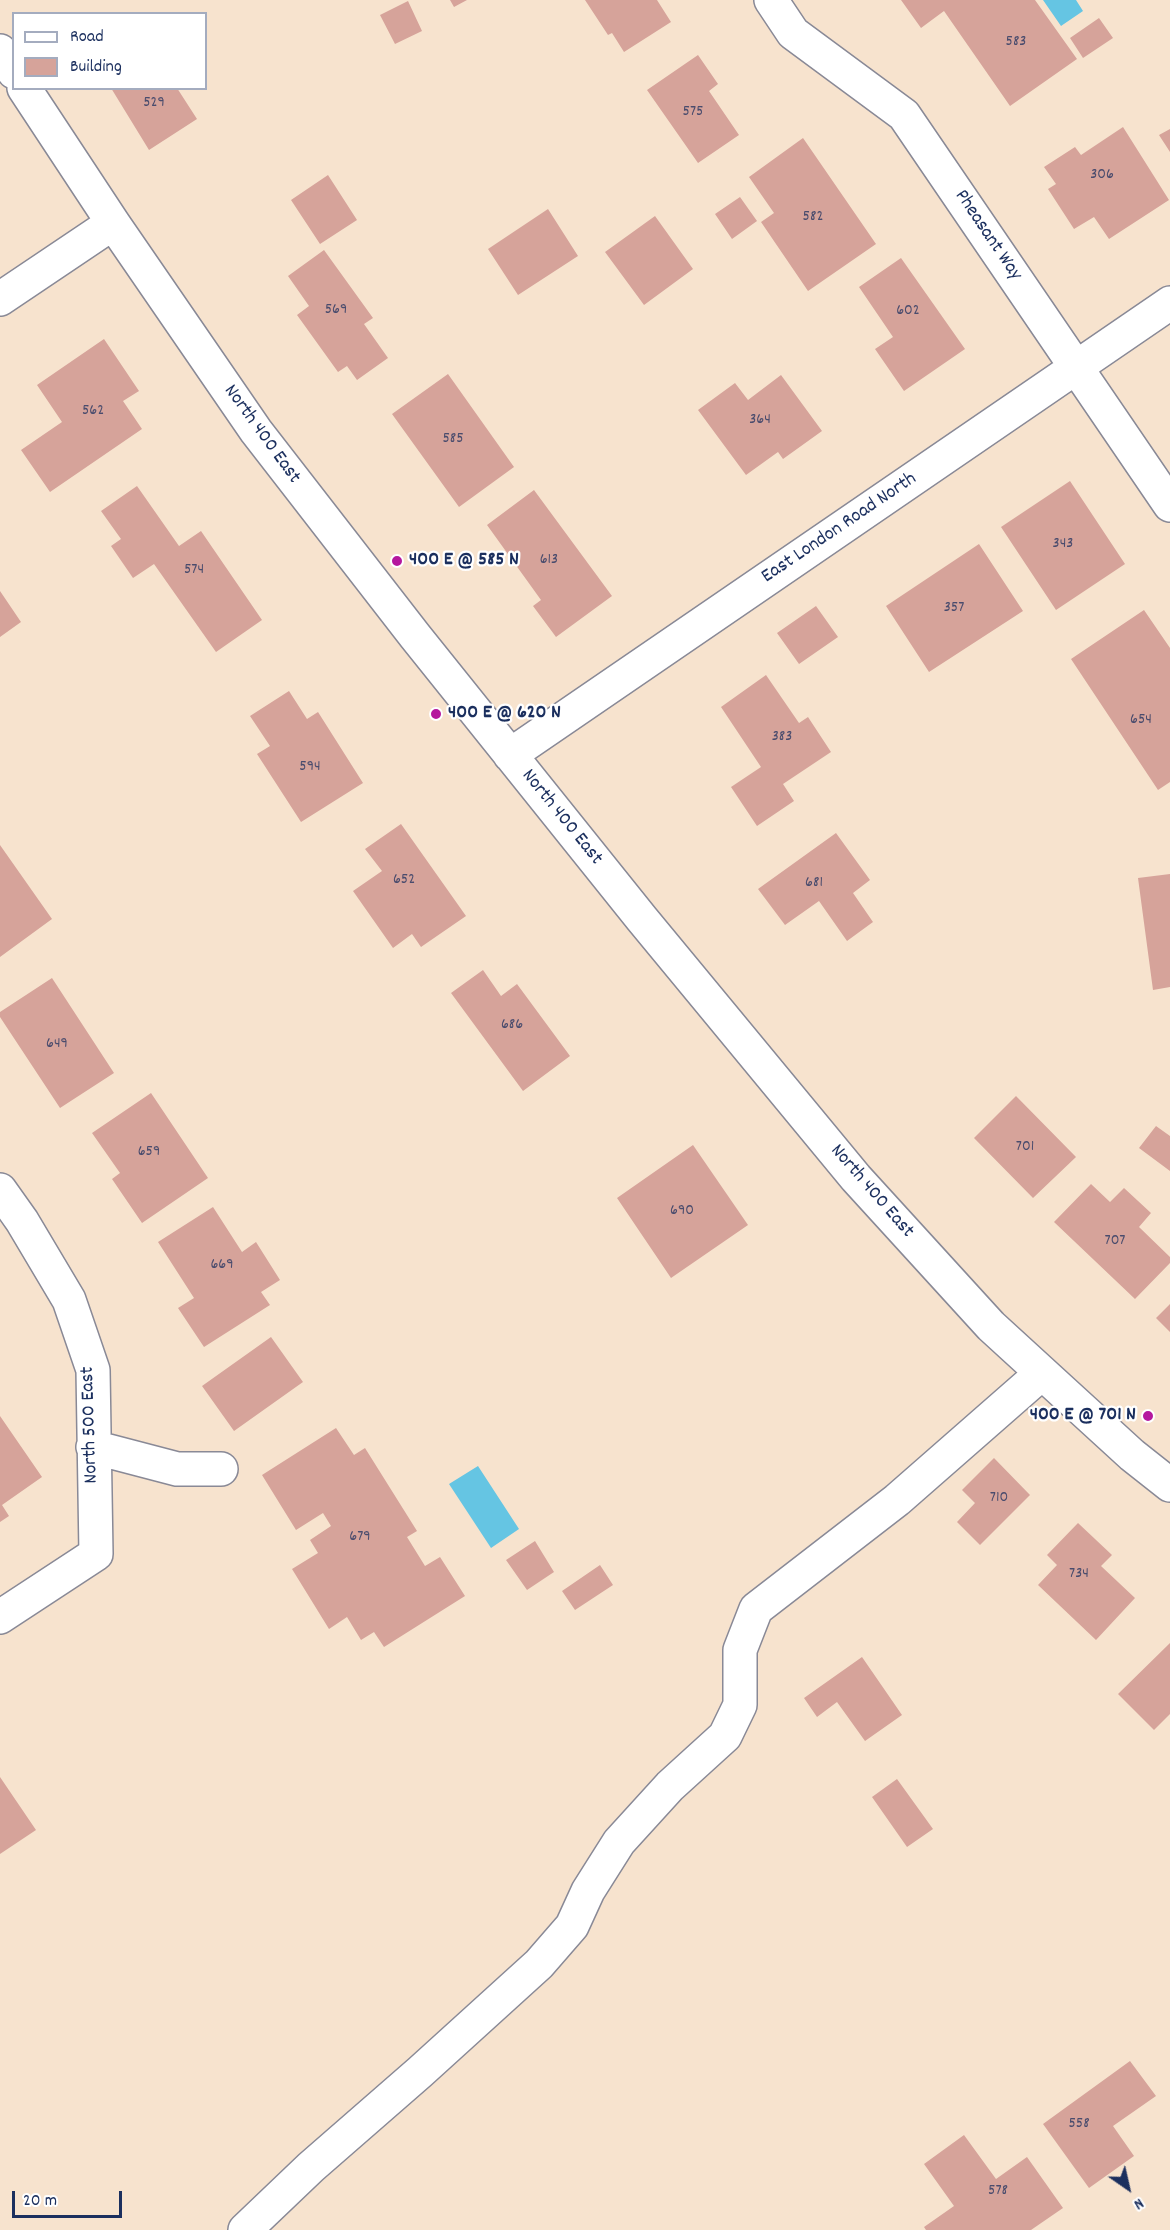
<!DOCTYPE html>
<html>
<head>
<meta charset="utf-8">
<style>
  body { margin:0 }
  #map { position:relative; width:1170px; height:2230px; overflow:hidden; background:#f7e3ce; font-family:Dekko,sans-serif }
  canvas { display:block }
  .legend { position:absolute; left:12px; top:12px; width:195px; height:78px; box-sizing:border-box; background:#fff; border:2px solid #a4acbf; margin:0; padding:8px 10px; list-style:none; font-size:18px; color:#1b2f5e }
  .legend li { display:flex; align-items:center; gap:12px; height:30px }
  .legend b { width:30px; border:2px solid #a4acbf }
  .north { position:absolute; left:1098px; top:2158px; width:60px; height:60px; -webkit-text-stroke:4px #fff; paint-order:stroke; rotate:146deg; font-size:16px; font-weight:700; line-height:24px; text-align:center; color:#1b2f5e }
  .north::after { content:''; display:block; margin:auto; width:21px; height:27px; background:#1b2f5e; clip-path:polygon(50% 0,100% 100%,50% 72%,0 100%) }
  .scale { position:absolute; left:12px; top:2191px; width:110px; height:27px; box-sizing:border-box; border:3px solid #1b2f5e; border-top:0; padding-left:8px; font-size:18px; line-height:21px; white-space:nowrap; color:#1b2f5e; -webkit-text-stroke:4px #fff; paint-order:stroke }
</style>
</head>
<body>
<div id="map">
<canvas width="1170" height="2230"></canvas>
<ul class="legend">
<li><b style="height:8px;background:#fff"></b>Road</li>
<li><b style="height:16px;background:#d6a39a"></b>Building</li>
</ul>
<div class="north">N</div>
<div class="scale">20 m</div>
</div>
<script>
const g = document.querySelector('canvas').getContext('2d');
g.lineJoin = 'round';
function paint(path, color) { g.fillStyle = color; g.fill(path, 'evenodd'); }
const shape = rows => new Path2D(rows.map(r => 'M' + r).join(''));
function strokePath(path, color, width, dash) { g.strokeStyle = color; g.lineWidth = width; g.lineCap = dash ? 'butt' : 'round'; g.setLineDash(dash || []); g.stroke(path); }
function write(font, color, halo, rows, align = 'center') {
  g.font = font + ' Dekko,sans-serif'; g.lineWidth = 4.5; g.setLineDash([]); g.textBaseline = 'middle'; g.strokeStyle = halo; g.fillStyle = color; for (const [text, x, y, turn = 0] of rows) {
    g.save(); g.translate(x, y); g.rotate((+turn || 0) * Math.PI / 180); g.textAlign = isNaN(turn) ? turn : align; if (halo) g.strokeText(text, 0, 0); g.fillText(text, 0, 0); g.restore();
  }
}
paint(shape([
  [1043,0,1076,0,1083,11,1061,26],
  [478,1466,519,1529,491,1548,449,1484]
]), '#65c5e3');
paint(shape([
  [450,0,467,0,454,7],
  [585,0,657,0,671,22,624,52,612,33,608,35],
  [901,0,1035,0,1077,59,1010,106,944,11,921,28],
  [408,1,422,31,395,44,380,15],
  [1099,18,1113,38,1083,58,1070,38],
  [698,55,718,84,709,91,739,135,698,163,647,90],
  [111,88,177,88,197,119,149,150],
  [1123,127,1169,200,1109,239,1094,217,1074,229,1048,189,1056,184,1044,167,1075,147,1081,155],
  [1170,129,1170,152,1159,135],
  [803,138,876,244,808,291,761,222,774,213,749,177],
  [328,175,357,220,320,244,291,200],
  [740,197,757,221,732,239,715,214],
  [548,209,578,256,518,295,488,249],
  [655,216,693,269,644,305,605,252],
  [324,250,373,318,364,324,388,358,357,380,347,366,338,372,297,315,309,306,288,276],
  [901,258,965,349,904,391,875,349,893,337,859,287],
  [104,339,139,391,123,401,142,429,50,492,21,450,62,422,37,385],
  [448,374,514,467,459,507,392,414],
  [781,375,822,431,783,459,778,452,746,475,698,410,735,383,748,400],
  [1070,481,1125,564,1056,610,1001,527],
  [137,486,179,546,201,531,262,620,216,652,154,564,133,578,111,546,121,539,101,511],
  [534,490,612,596,556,637,533,606,541,600,487,525],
  [979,544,1023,611,929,672,886,606],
  [0,591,21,622,0,637],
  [816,606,838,637,799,664,777,633],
  [1144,610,1170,648,1170,782,1158,790,1071,659],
  [766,675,799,723,808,717,831,752,783,784,794,801,757,826,731,787,761,767,721,707],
  [289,691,307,719,318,712,363,783,301,822,257,754,270,746,250,716],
  [401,824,466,916,421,947,412,934,393,948,353,891,382,871,365,849],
  [836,833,870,880,853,893,873,922,847,941,819,901,785,925,758,889],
  [0,845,52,919,0,957],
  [1170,874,1170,987,1153,990,1138,878],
  [483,970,501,996,517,984,570,1056,523,1091,451,993],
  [52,978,114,1073,60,1108,0,1017,0,1012],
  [151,1093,208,1178,142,1223,112,1179,120,1173,92,1133],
  [1016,1096,1076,1157,1033,1198,974,1138],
  [1156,1126,1170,1136,1170,1171,1139,1148],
  [693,1145,748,1225,671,1278,617,1198],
  [1091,1184,1110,1202,1124,1188,1151,1213,1139,1227,1170,1257,1170,1263,1135,1299,1054,1222],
  [213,1207,242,1252,256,1242,280,1280,261,1292,270,1305,204,1347,178,1308,194,1298,158,1242],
  [1170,1304,1170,1332,1156,1318],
  [271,1337,303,1382,234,1431,202,1386],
  [0,1416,42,1477,2,1505,9,1516,0,1522],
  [336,1428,354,1455,365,1448,417,1531,407,1537,425,1566,440,1557,465,1596,384,1647,374,1632,361,1640,347,1617,329,1629,292,1569,318,1553,310,1540,331,1526,323,1513,296,1530,262,1475],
  [994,1458,1030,1495,980,1545,957,1522,975,1503,962,1490],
  [1078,1523,1112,1555,1101,1566,1135,1598,1096,1640,1038,1585,1057,1565,1047,1555],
  [535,1541,554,1572,527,1590,506,1560],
  [600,1565,613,1585,575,1610,562,1591],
  [1170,1643,1170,1714,1154,1730,1118,1694],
  [862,1657,902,1715,865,1741,837,1702,817,1717,804,1698],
  [0,1777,36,1830,0,1854],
  [897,1779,933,1829,907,1847,872,1797],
  [1130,2061,1156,2096,1113,2126,1134,2156,1089,2188,1043,2124],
  [964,2135,996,2179,1027,2157,1063,2208,1031,2230,926,2230,924,2227,954,2206,924,2164]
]), '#d6a39a');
const minor = shape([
  [771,0,793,33,904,115,1170,505],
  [0,51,14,72],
  [24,88,113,223,256,431,415,636,642,919,856,1178,991,1326,1132,1455,1170,1485],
  [0,299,113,223],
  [510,755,1170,303],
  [0,1190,22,1221,69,1300,93,1370,96,1554,0,1617],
  [93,1447,177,1469,221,1469],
  [245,2230,311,2167,420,2072,539,1964,572,1926,588,1891,619,1842,670,1786,725,1736,740,1705,740,1650,756,1609,897,1500,1042,1373]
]);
strokePath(minor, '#898996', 36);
strokePath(minor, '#fff', 33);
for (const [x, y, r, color] of [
  [397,561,6,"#b5179e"],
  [436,714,6,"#b5179e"],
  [1148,1416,6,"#b5179e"]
]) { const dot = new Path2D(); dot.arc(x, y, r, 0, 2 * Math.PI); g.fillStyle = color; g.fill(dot); strokePath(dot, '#fff', 2); }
write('16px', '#4a4c6d', null, [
  ["583",1016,43],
  ["529",154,104],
  ["575",693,113],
  ["306",1102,176],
  ["582",813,218],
  ["569",336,311],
  ["602",908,312],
  ["562",93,412],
  ["364",760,421],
  ["585",453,440],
  ["343",1063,545],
  ["613",549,561],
  ["574",194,571],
  ["357",954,609],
  ["654",1141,721],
  ["383",782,738],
  ["594",310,768],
  ["652",404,881],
  ["681",814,884],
  ["686",512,1026],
  ["649",57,1045],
  ["701",1025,1148],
  ["659",149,1153],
  ["690",682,1212],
  ["707",1115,1242],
  ["669",222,1266],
  ["710",999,1499],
  ["679",360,1538],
  ["734",1079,1575],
  ["558",1079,2125],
  ["578",998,2192]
]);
write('20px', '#1b2f5e', '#fff', [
  ["Pheasant Way",987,236,56],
  ["North 400 East",261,435,54],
  ["East London Road North",840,529,-34],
  ["North 400 East",561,818,51],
  ["North 400 East",871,1192,49],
  ["North 500 East",91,1425,-92]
]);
write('bold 20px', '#1b2f5e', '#fff', [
  ["400 E @ 585 N",409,561],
  ["400 E @ 620 N",448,714],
  ["400 E @ 701 N",1136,1416,"right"]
], 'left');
</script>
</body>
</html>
